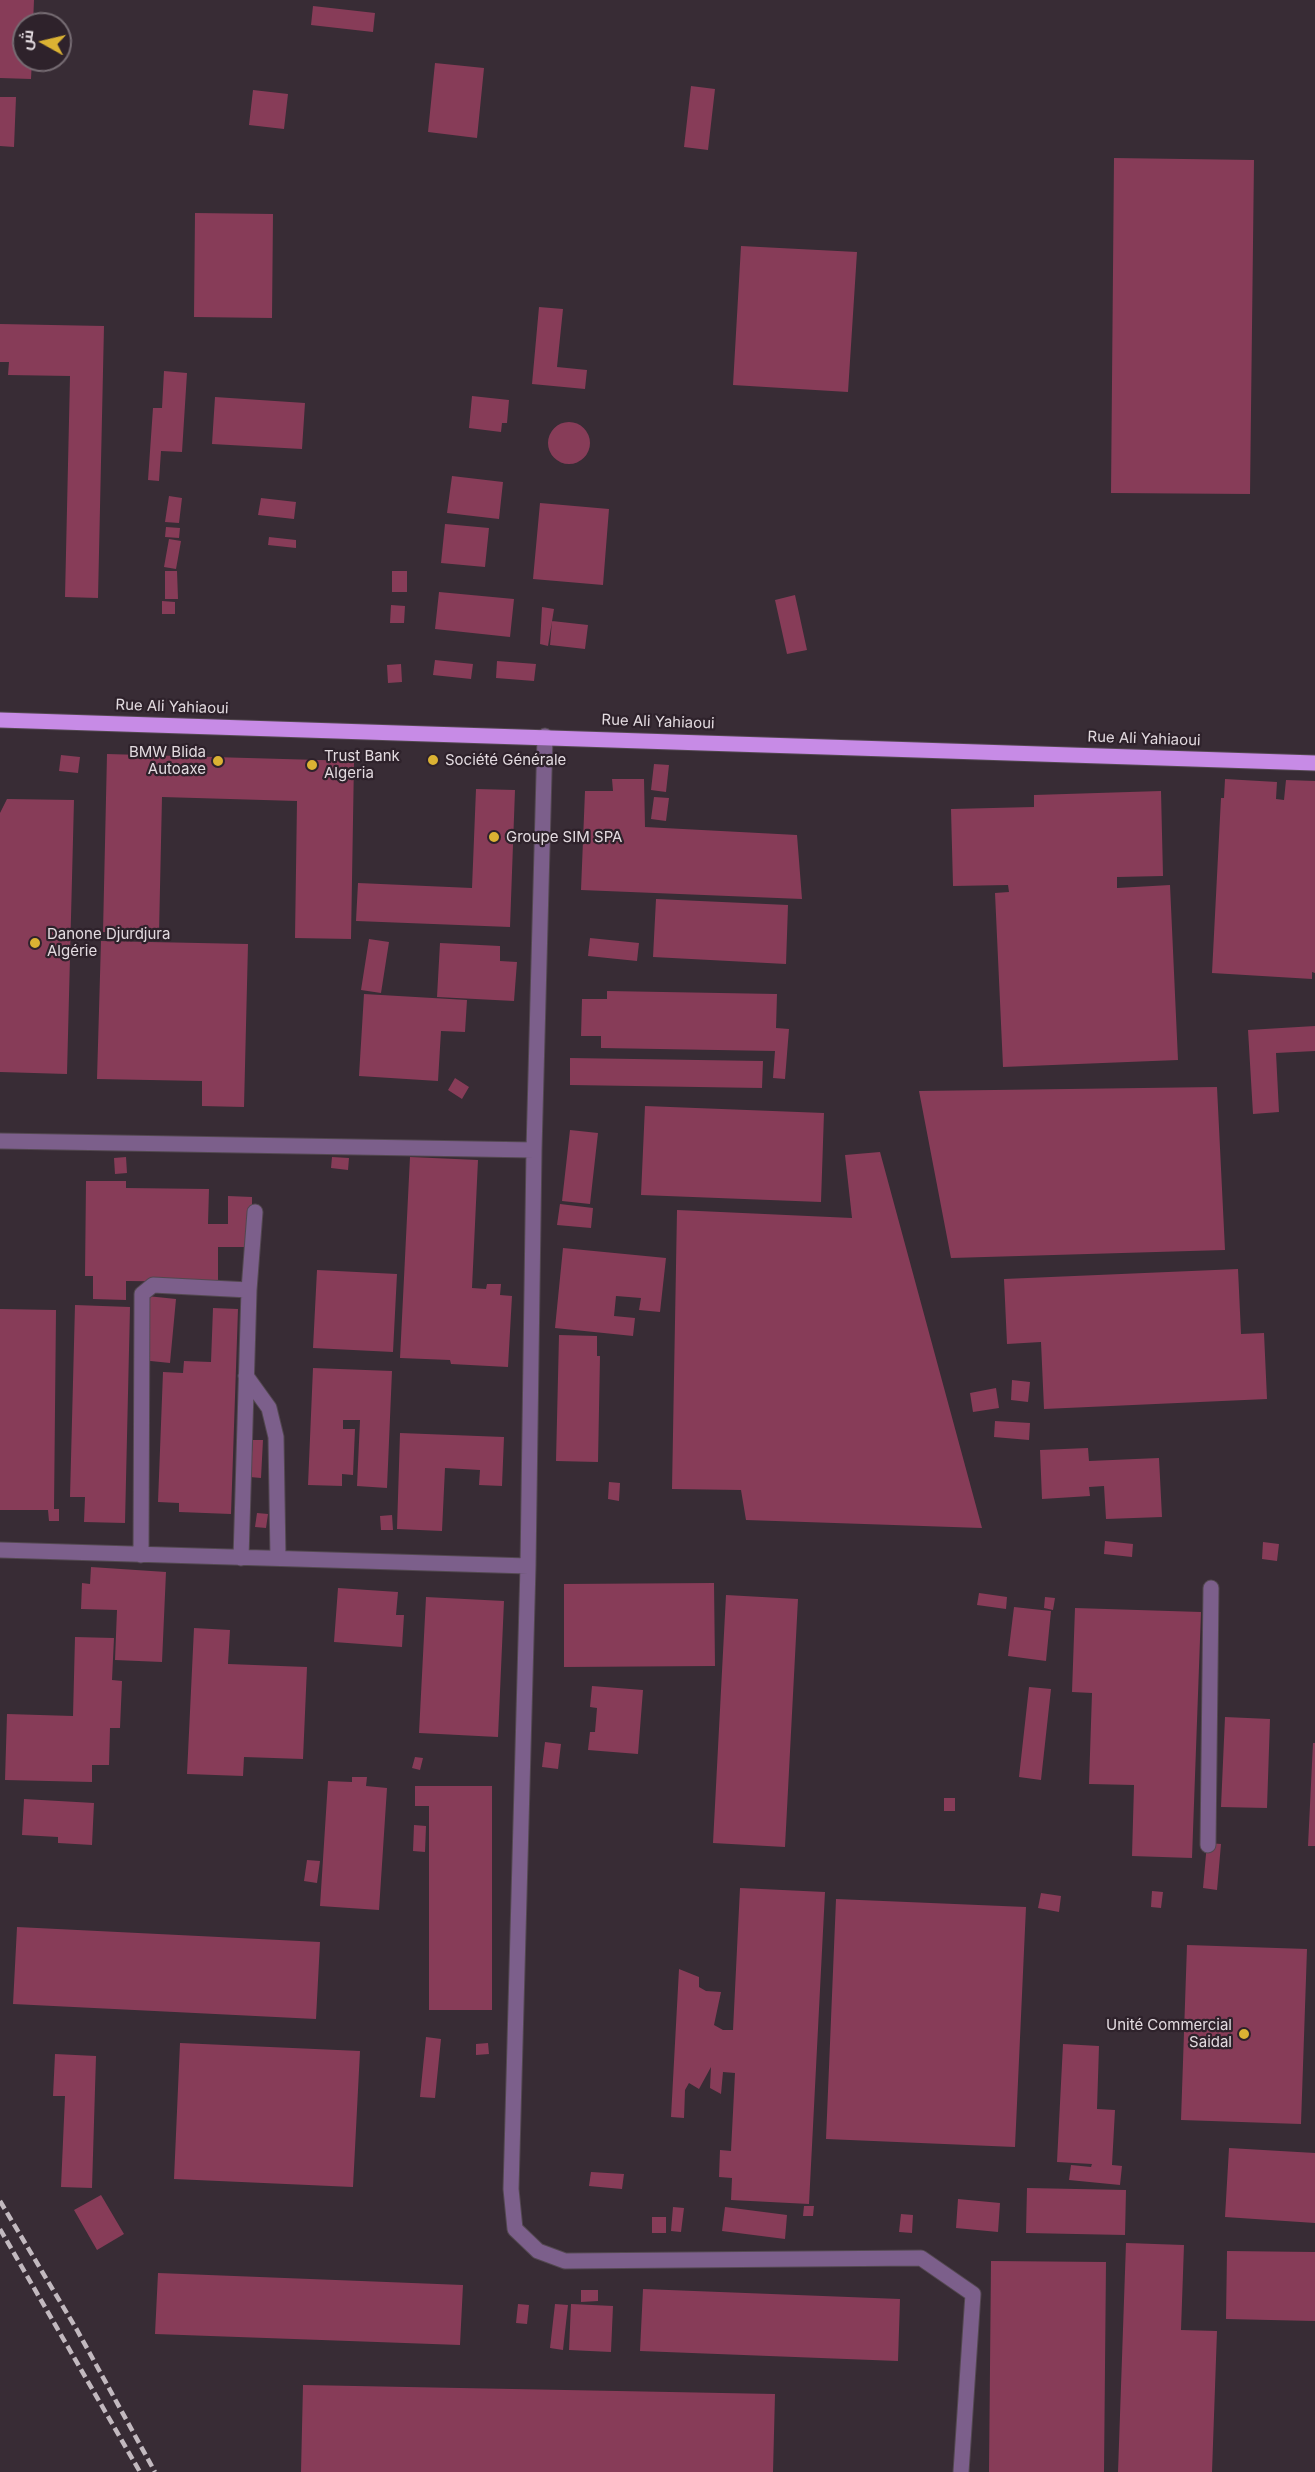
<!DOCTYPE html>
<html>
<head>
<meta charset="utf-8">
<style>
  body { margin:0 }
  #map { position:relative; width:1315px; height:2472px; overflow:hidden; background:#382c35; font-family:Inter,Cairo,sans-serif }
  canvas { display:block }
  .north { position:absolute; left:12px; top:12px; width:60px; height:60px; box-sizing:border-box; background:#2e222b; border:2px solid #766c73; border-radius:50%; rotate:278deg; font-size:16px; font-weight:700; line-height:24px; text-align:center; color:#e3dbe0 }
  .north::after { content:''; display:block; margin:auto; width:21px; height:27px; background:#dbb233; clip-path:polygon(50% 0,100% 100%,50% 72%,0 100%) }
</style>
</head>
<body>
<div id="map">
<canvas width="1315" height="2472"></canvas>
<div class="north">ش</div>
</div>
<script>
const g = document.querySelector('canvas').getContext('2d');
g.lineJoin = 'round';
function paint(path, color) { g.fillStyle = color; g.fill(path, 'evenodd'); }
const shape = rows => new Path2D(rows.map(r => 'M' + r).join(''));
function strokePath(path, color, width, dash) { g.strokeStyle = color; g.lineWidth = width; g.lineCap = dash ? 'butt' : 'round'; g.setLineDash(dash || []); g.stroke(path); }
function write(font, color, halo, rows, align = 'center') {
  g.font = font + ' Inter,sans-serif'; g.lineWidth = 4.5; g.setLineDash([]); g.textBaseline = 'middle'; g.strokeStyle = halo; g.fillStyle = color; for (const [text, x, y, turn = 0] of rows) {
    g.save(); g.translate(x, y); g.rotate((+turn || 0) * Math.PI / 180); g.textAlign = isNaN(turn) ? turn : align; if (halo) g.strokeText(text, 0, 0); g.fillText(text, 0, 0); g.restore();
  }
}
paint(shape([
  [0,0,34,0,33,24,24,24,24,60,32,60,31,79,0,78],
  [313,6,375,13,373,32,311,25],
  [435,63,484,68,477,138,428,132],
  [691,86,715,89,708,150,684,147],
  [253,90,288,94,284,129,249,125],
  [0,97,16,97,14,147,0,146],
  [1114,158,1254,160,1250,494,1111,493],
  [195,213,273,214,272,318,194,317],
  [741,246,857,252,848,392,733,385],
  [539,307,563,309,557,367,587,370,585,389,532,384],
  [0,324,104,326,98,598,65,597,70,376,8,375,9,362,0,362],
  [164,371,187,373,182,452,161,451,159,481,148,480,153,408,162,408],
  [472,396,509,400,507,423,502,423,501,432,469,428],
  [215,397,305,403,302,449,212,444],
  '548 443a21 21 0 1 1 42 0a21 21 0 1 1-42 0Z',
  [452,476,503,482,499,519,447,513],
  [169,496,182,498,179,523,165,522],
  [261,498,296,502,294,519,258,515],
  [540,503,609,509,603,585,533,579],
  [445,524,489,528,485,567,441,563],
  [166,527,180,528,179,538,165,537],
  [269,537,296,540,296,548,268,545],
  [169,539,181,541,176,569,164,567],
  [165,571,177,571,178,599,165,599],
  [392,571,407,571,407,592,392,592],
  [439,592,514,599,510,637,435,629],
  [795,595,807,650,787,654,775,600],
  [162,601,175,602,175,614,162,614],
  [391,605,405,606,404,623,390,623],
  [542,607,554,609,548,646,540,644],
  [552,621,588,625,585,649,550,645],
  [435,660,473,664,471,679,433,675],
  [497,661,536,664,534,681,496,678],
  [401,664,402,682,388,683,387,665],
  [107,754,354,761,351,939,295,938,297,801,162,797,159,933,103,932],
  [61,755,80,757,78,773,59,771],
  [654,764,669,765,666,792,651,790],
  [612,779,644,779,645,827,797,835,802,899,581,890,585,791,613,791],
  [1225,779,1277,782,1276,799,1284,800,1286,780,1315,781,1315,973,1312,972,1312,979,1212,973,1221,798,1224,798],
  [476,789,515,790,510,927,356,921,358,883,472,888],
  [1161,791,1163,876,1117,877,1117,888,1170,885,1178,1060,1003,1067,995,893,1009,892,1008,885,953,886,951,809,1034,807,1034,795],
  [654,797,669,798,666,821,651,819],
  [7,799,74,800,67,1074,0,1072,0,813],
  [656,899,788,905,786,964,653,957],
  [590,938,639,943,637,961,588,956],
  [369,939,389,942,381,993,361,990],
  [101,941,248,944,244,1107,202,1106,202,1081,97,1079],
  [440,943,500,946,500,961,517,962,514,1001,437,997],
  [607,991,777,994,776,1028,789,1029,785,1079,773,1078,775,1051,601,1048,601,1036,581,1036,582,999,607,999],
  [364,994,467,1000,465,1032,441,1031,438,1081,359,1076],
  [1315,1026,1315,1051,1276,1053,1279,1112,1253,1114,1248,1030],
  [570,1058,763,1061,762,1088,570,1085],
  [455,1078,469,1087,462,1099,448,1090],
  [1217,1087,1225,1250,951,1258,919,1091],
  [645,1106,824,1113,821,1202,641,1195],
  [570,1130,598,1133,590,1204,562,1201],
  [880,1152,982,1528,746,1520,741,1490,672,1489,677,1210,852,1218,845,1155],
  [126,1157,127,1173,115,1174,114,1158],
  [332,1157,349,1158,348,1170,331,1168],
  [410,1157,478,1160,472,1288,486,1289,487,1284,501,1284,500,1295,512,1296,508,1367,451,1364,450,1360,400,1358],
  [86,1181,126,1181,126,1188,209,1189,208,1224,228,1224,228,1196,252,1197,252,1247,218,1247,218,1282,126,1281,126,1300,93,1299,93,1276,85,1276],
  [560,1204,593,1208,591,1228,557,1225],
  [563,1248,666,1258,660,1312,639,1310,641,1298,616,1296,614,1316,635,1318,633,1336,555,1328],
  [1238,1269,1241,1334,1264,1333,1267,1399,1044,1409,1041,1342,1007,1344,1004,1279],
  [317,1270,397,1274,393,1352,313,1348],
  [147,1296,176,1299,170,1363,141,1360],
  [75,1305,130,1307,125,1523,84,1522,85,1497,70,1497],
  [213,1308,238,1309,231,1514,179,1512,179,1503,158,1502,163,1372,183,1373,184,1361,211,1362],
  [0,1309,56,1310,54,1509,59,1509,59,1521,49,1521,48,1510,0,1510],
  [559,1335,597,1336,597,1356,600,1356,598,1462,556,1461],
  [313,1368,392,1371,387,1488,357,1486,360,1420,343,1420,343,1429,355,1429,353,1475,342,1474,342,1486,308,1485],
  [1012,1380,1030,1382,1028,1402,1011,1400],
  [996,1388,999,1408,973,1412,970,1393],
  [995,1421,1030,1423,1029,1440,994,1437],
  [400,1433,504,1437,502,1486,479,1485,480,1470,445,1468,442,1531,397,1529],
  [253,1440,263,1440,261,1478,250,1477],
  [1088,1448,1089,1461,1159,1458,1162,1517,1106,1519,1104,1486,1089,1487,1090,1496,1042,1499,1040,1450],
  [609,1482,620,1483,619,1501,608,1499],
  [257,1513,268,1514,266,1528,255,1527],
  [392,1515,393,1530,381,1530,380,1516],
  [1105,1541,1133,1544,1132,1557,1104,1554],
  [1263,1542,1279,1544,1277,1561,1262,1559],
  [91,1567,166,1572,162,1662,115,1660,117,1610,81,1609,82,1583,90,1584],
  [714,1583,715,1666,564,1667,564,1584],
  [338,1588,398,1592,396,1615,404,1615,402,1647,334,1642],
  [979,1593,1007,1597,1006,1609,977,1605],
  [726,1595,798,1599,785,1847,713,1843],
  [426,1597,504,1601,498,1737,419,1733],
  [1045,1597,1055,1598,1053,1610,1044,1608],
  [1014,1607,1051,1611,1046,1661,1008,1656],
  [1075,1608,1201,1612,1192,1858,1132,1856,1134,1785,1089,1784,1092,1693,1072,1692],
  [194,1628,230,1630,228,1664,307,1667,303,1759,244,1757,243,1776,187,1774],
  [75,1637,114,1638,112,1680,122,1681,120,1728,110,1728,109,1765,92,1765,92,1782,5,1780,7,1714,73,1716],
  [592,1686,643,1690,638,1754,588,1750,590,1732,595,1732,597,1708,590,1707],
  [1029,1687,1051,1689,1041,1780,1019,1777],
  [1225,1717,1270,1719,1267,1808,1221,1807],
  [545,1742,561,1744,558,1769,542,1767],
  [1313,1743,1315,1743,1315,1846,1308,1846],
  [415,1757,423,1758,420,1770,412,1768],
  [352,1777,367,1777,366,1786,387,1788,379,1910,320,1906,328,1781,352,1782],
  [415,1786,492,1786,492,2010,429,2010,429,1806,415,1806],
  [944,1798,955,1798,955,1811,944,1811],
  [24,1799,94,1803,92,1845,58,1843,58,1837,22,1835],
  [414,1825,426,1826,425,1852,413,1851],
  [1207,1843,1221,1844,1217,1890,1203,1888],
  [307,1860,320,1861,317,1883,304,1881],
  [740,1888,825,1892,809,2204,731,2200,732,2178,719,2177,720,2150,731,2151,735,2073,723,2072,721,2094,710,2088,711,2067,699,2089,689,2083,685,2090,684,2118,671,2117,679,1969,699,1977,699,1987,706,1991,721,1992,714,2025,723,2030,733,2030],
  [1152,1891,1163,1892,1161,1908,1151,1907],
  [1041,1893,1061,1896,1059,1912,1038,1908],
  [836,1899,1026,1907,1015,2147,826,2139],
  [17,1927,320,1942,316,2019,13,2004],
  [1187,1945,1307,1949,1301,2124,1181,2120],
  [426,2037,441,2039,435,2098,420,2097],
  [180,2043,360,2051,353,2187,174,2179],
  [488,2043,489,2054,476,2055,476,2044],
  [1063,2044,1099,2046,1097,2109,1115,2110,1112,2165,1122,2166,1120,2185,1069,2180,1071,2165,1091,2167,1092,2164,1057,2162],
  [55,2054,96,2056,92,2188,61,2187,65,2096,53,2096],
  [1229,2148,1315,2153,1315,2223,1225,2217],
  [591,2172,624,2174,622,2189,589,2186],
  [1027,2188,1126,2190,1125,2235,1026,2233],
  [101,2195,124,2234,97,2250,74,2210],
  [958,2199,1000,2203,998,2232,956,2228],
  [804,2206,814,2206,813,2216,803,2216],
  [673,2207,684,2208,681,2232,671,2231],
  [725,2207,787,2215,785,2239,722,2231],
  [901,2214,913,2215,912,2233,899,2232],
  [652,2217,666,2217,666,2233,652,2233],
  [1126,2243,1184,2245,1181,2330,1217,2331,1212,2472,1118,2472],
  [1227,2251,1315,2252,1315,2321,1226,2319],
  [991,2261,1106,2262,1104,2472,989,2472],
  [158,2273,463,2285,460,2345,155,2334],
  [643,2289,900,2299,898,2361,640,2351],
  [581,2290,598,2290,598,2301,581,2302],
  [518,2304,529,2305,527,2324,516,2323],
  [555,2304,568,2305,563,2350,550,2348],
  [571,2304,613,2306,611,2352,569,2350],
  [303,2385,775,2394,773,2472,301,2472]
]), '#873c58');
const minor = shape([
  [545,736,534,1150,528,1566,511,2189,515,2229,538,2251,565,2261,921,2258,973,2294,961,2472],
  [0,1141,534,1150],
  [246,1376,269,1408,276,1437,278,1558],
  [0,1550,528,1566],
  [141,1555,142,1294,153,1285,249,1290],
  [241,1558,249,1290,255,1212],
  [1208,1845,1211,1588]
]);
const major = shape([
  [0,720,1315,763]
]);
strokePath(minor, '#534850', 17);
strokePath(major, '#534850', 17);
strokePath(minor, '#7c5f8b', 15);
strokePath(major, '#c78be6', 15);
strokePath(shape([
  [0,2201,77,2330,155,2472],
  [0,2229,140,2472]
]), '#c2b9bf', 4.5, [9, 4.5]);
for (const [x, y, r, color] of [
  [433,760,6,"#dbb233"],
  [218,761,6,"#dbb233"],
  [312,765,6,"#dbb233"],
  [494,837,6,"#dbb233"],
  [35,943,6,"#dbb233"],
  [1244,2034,6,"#dbb233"]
]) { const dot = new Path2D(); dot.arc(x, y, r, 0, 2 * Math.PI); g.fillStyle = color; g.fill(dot); strokePath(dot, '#2e222b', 2); }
write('15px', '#e3dbe0', '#2e222b', [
  ["Rue Ali Yahiaoui",172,707,2],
  ["Rue Ali Yahiaoui",658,722,2],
  ["Rue Ali Yahiaoui",1144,739,2]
]);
write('15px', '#e3dbe0', '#2e222b', [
  ["BMW Blida",206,752,"right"],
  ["Autoaxe",206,769,"right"],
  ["Trust Bank",324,756],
  ["Algeria",324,773],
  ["Société Générale",445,760],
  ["Groupe SIM SPA",506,837],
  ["Danone Djurdjura",47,934],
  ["Algérie",47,951],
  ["Unité Commercial",1232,2025,"right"],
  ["Saidal",1232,2042,"right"]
], 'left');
</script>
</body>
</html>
